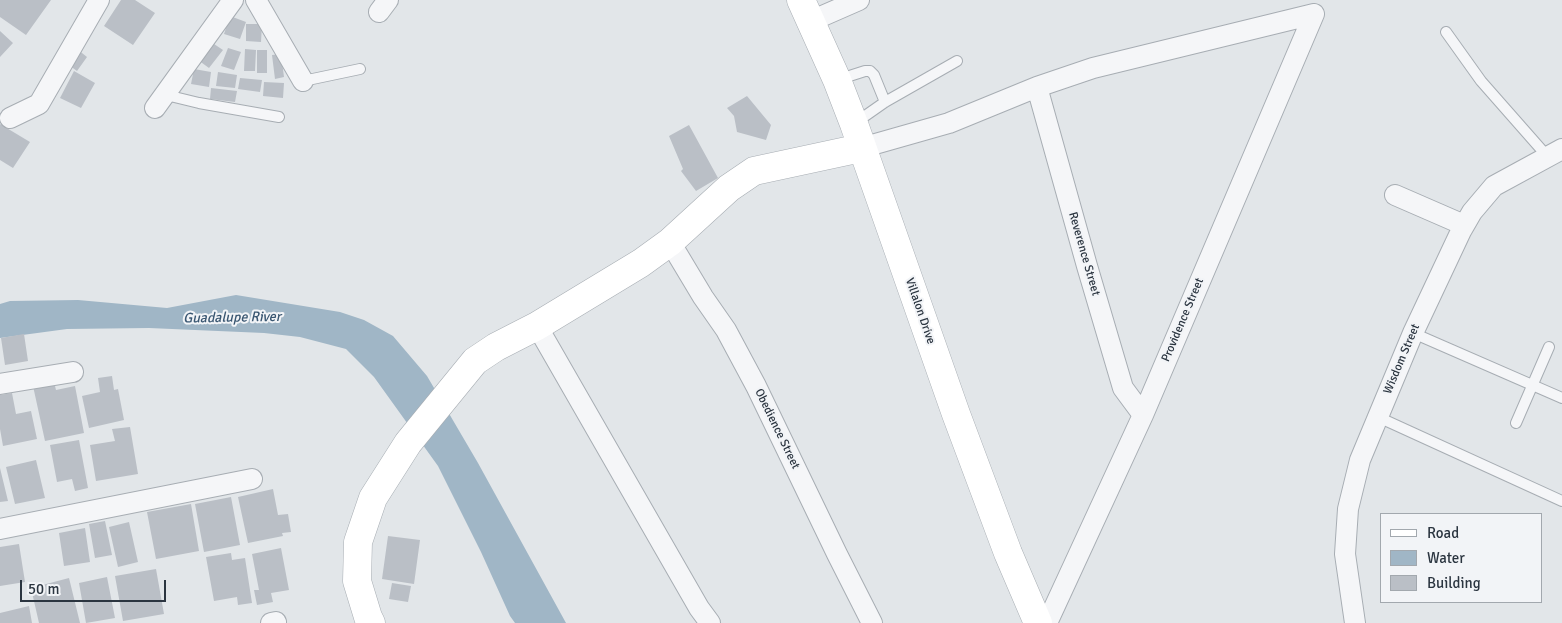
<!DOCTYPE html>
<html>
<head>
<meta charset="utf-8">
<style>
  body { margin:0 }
  #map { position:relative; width:1562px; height:623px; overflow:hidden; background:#e2e6e9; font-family:Signika,sans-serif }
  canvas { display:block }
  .legend { position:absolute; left:1380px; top:513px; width:162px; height:90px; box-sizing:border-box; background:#f2f4f7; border:1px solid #a2a8ae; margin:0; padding:6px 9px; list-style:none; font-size:15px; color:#2b3540 }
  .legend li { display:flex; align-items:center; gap:10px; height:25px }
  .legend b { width:25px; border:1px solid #a2a8ae }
  .scale { position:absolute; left:20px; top:580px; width:146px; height:22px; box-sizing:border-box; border:2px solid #2b3540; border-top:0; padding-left:6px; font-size:15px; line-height:18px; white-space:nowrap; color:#2b3540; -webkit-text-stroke:4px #f2f4f7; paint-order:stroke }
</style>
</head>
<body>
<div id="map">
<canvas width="1562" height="623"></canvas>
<ul class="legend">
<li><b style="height:6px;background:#fff"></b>Road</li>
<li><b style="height:14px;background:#a0b6c6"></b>Water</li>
<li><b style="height:14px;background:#babfc6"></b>Building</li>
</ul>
<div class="scale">50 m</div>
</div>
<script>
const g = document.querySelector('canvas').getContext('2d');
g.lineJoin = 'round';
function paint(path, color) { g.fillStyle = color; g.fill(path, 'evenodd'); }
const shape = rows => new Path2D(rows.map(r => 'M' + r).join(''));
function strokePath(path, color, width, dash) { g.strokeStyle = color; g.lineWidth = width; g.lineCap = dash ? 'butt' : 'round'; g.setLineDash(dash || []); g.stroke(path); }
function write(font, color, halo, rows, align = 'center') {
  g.font = font + ' Signika,sans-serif'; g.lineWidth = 4; g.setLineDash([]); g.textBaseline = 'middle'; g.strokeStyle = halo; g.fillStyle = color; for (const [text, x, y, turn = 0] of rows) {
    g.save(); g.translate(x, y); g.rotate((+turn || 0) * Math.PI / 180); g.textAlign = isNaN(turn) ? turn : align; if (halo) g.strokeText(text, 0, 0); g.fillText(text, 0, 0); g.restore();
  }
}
paint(shape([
  [236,295,340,312,364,320,393,336,427,376,478,463,566,623,515,623,510,616,481,552,438,466,374,377,346,349,300,337,264,333,149,328,67,329,0,338,0,304,10,301,78,300,167,308]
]), '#a0b6c6');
paint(shape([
  [0,0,51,0,26,35,0,17],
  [121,0,135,0,155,13,133,45,104,26],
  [230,16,246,22,240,39,224,34],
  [246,24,262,24,261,42,246,41],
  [0,31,13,43,0,57],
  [211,42,223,50,209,68,198,60],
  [228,48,241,52,234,70,221,66],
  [77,49,87,57,77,71,66,63],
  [245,49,256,50,255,71,244,71],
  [257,50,267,50,267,73,257,73],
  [281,54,284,77,275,79,272,55],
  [194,69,211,72,209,87,191,84],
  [74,71,95,83,81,108,60,98],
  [218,72,237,75,235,88,216,86],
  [240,78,262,80,260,92,238,89],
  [264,82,284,83,283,98,263,96],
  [211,88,237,91,235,102,210,99],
  [747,96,771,125,766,140,737,132,734,116,727,108],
  [0,124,30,142,13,168,0,160],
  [689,125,718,178,696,191,681,171,683,169,669,136],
  [24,334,28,361,5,365,1,338],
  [112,376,114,390,118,389,124,420,89,428,82,396,100,392,98,378],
  [54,382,56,390,75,386,84,433,45,441,33,386],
  [12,393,16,414,31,411,37,439,3,446,0,429,0,395],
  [130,427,138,474,96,481,90,445,115,441,112,429],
  [79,440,88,488,75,491,72,479,57,482,50,445],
  [36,460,45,498,15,504,6,467],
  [0,468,8,501,0,502],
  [273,489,278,515,288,514,291,532,282,533,283,536,248,543,238,497],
  [231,497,240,545,204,552,195,504],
  [191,504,199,551,156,559,147,512],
  [105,521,112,555,95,558,89,524],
  [129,522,138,562,118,567,109,527],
  [85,528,90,562,64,566,59,533],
  [388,536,420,540,414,584,382,579],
  [19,544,25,582,0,586,0,547],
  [281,548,289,590,271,593,273,602,257,605,254,590,259,590,252,554],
  [231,553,232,560,245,558,252,603,238,605,237,597,214,601,206,557],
  [156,569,164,614,123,621,115,576],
  [107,577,115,618,86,623,79,583],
  [69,578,80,623,39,623,31,588],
  [392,583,411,586,408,602,389,599],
  [29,606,32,623,0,623,0,613]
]), '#babfc6');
const lane = shape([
  [1446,32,1481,81,1547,156],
  [837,80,865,71,870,71,874,75,885,102],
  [303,81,360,69],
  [166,95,199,103,279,117],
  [855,123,885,102,957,61],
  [1413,333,1562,398],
  [1378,417,1562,501],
  [1516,423,1549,347]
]);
const street = shape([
  [256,0,303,81],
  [379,12,388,0],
  [811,21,859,0],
  [1037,87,1087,266,1123,388,1143,415],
  [155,108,233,0],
  [10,118,39,104,99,0],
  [861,148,949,123,1037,87,1093,68,1314,14],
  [1395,195,1464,225],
  [670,242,703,297,726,330,756,386,837,554,872,623],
  [537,326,699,608,710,623],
  [0,384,73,372],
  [0,529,252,479],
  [271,623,276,622],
  [1047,623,1143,415,1314,14],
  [1355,623,1345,554,1348,509,1360,460,1413,333,1461,231,1472,212,1494,186,1562,149]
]);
const secondary = shape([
  [801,0,837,80,854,124,956,414,1008,553,1038,623],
  [371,623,368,617,357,581,358,542,373,498,408,443,475,361,496,347,537,326,641,263,670,242,729,188,754,171,861,148]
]);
strokePath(lane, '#a7adb3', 12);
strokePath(street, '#a7adb3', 22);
strokePath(secondary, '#a7adb3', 29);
strokePath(lane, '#f5f6f8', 10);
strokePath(street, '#f5f6f8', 20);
strokePath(secondary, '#fff', 28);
write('12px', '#2b3540', '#f2f4f7', [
  ["Reverence Street",1084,254,74],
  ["Villalon Drive",920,311,71],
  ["Providence Street",1183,320,-67],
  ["Wisdom Street",1402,359,-67],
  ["Obedience Street",777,429,64]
]);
write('italic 14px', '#395671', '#f2f4f7', [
  ["Guadalupe River",232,318,-1]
]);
</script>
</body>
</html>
